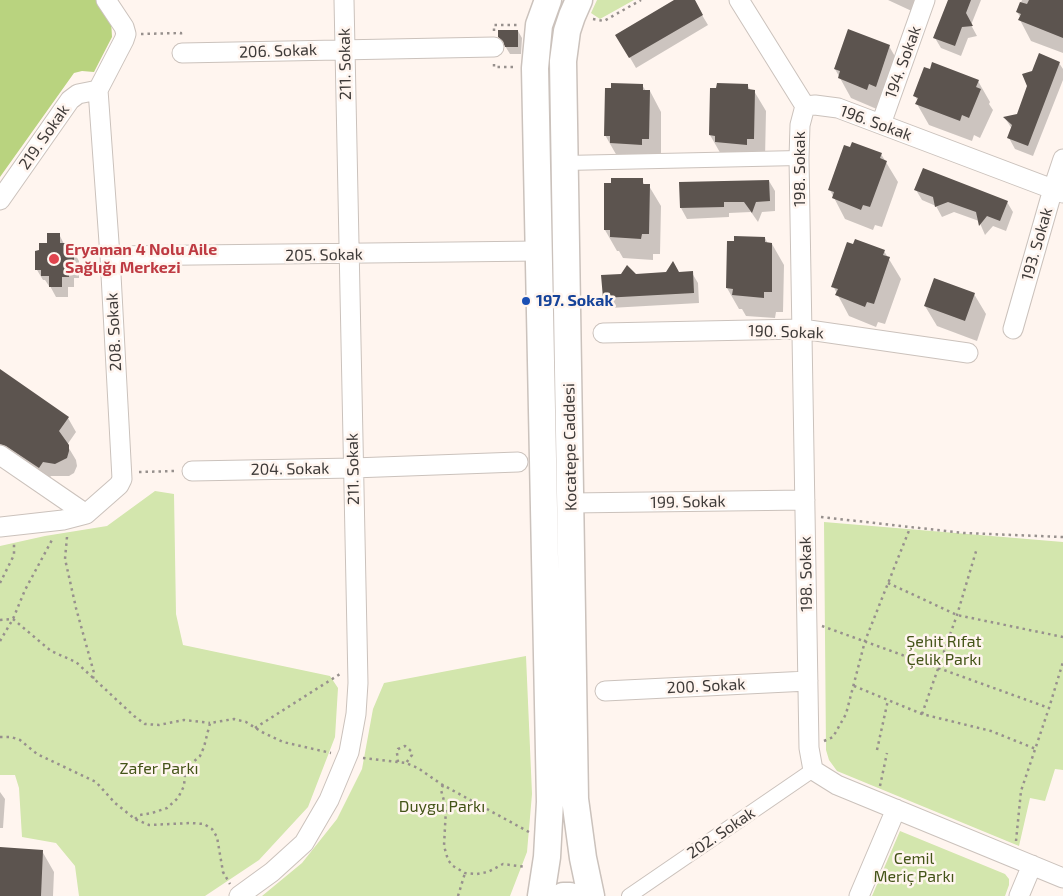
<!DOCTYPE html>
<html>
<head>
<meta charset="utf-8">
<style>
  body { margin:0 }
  canvas { display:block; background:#fff5ef }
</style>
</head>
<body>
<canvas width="1063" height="896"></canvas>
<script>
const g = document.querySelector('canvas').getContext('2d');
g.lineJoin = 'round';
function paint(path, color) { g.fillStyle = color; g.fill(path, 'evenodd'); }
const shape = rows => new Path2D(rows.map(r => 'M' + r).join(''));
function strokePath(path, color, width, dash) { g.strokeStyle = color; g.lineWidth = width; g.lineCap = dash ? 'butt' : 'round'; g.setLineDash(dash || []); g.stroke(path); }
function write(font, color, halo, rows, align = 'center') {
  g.font = font + ' "Exo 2",sans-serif'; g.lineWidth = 5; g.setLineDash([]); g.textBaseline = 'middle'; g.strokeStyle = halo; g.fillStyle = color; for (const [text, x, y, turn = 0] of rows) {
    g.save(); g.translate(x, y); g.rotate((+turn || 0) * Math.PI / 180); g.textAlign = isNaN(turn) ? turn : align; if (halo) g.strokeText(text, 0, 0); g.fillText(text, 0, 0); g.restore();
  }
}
paint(shape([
  [597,0,634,0,600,19,591,13],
  [155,491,174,494,176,614,183,645,330,676,338,688,335,737,308,807,259,860,205,896,79,896,75,866,56,843,22,837,19,788,15,775,0,775,0,546,45,536,107,526],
  [824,522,1063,542,1063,770,1055,769,1045,801,1030,798,1019,846,837,771,829,760,826,750],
  [526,656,532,794,527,852,510,896,262,896,302,863,337,819,362,769,373,709,384,683],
  [900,831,1005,874,1009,879,1009,885,1005,896,872,896]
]), '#d3e6ad');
paint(shape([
  [0,0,97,0,111,20,112,37,94,72,82,71,74,73,0,177]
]), '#b9d37f');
paint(shape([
  [677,0,693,0,708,25,636,68,617,35],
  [888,0,929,0,916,13],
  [949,0,981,0,971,25,977,36,968,38,961,56,941,48,935,38],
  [1022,0,1063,0,1063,53,1031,41,1020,20,1021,18,1017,12],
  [518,31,522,38,521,54,510,54,499,36],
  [889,46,901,67,879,110,851,98,835,69],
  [1059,63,1063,69,1063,80,1033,156,1015,149,1009,138,1012,129,1005,118,1018,115],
  [930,70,978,81,990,102,989,104,993,110,980,138,974,135,972,141,929,125,917,104,918,101,915,96],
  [642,85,646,91,650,91,661,112,661,160,617,156,605,135],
  [747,85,751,91,754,91,766,111,765,159,722,156,710,135],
  [881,154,898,182,882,227,875,225,873,230,845,219,830,190],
  [642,180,645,186,649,186,661,206,660,254,653,254,653,260,623,258,619,251,617,251,605,230],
  [769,181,775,191,775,211,762,212,758,222,751,212,729,213,729,217,687,219,681,208,680,183],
  [916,190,1007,202,1013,212,1006,231,993,226,985,235,979,221,954,212,942,217,936,206,922,200],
  [59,234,64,244,69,244,79,261,79,278,74,278,74,287,68,287,68,297,56,297,50,286,49,286,45,280,43,280,37,270,49,244],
  [765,238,768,244,772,244,784,265,783,312,776,312,775,318,746,316,742,309,739,309,727,288],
  [884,251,901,279,885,324,878,322,876,327,849,316,833,286],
  [692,273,698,283,699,303,610,308,604,298,635,275],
  [974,294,986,314,977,341,937,326,925,306],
  [0,370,68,418,76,432,67,445,76,460,77,466,74,473,69,476,51,476,47,481,0,451],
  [0,792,5,799,3,828,0,828],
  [0,849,42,851,54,872,53,896,0,896]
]), '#0003');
paint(shape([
  [674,0,695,0,703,15,629,58,615,35],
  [948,0,971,0,966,13,973,26,962,27,955,46,933,38],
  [1029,0,1063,0,1063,38,1018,20,1021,14,1016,12,1020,2,1027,4],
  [848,29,890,45,876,87,869,84,867,90,838,78,840,71,834,69],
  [498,30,518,30,518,47,505,47,503,41,498,37],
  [1039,53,1060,62,1028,146,1007,138,1012,125,1003,117,1017,114,1027,86,1022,74,1032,71],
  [932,62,979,80,976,87,981,89,969,118,962,115,960,121,915,104,918,98,913,96,924,67,930,69],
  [611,83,643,84,643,90,650,90,649,139,642,139,642,145,610,143,610,136,604,136,605,88,611,88],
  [717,83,748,84,748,89,755,90,754,139,747,139,747,145,715,142,715,136,709,135,710,88,716,88],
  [852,142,882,153,880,158,887,161,870,207,863,205,861,210,832,198,834,192,828,190,844,145,850,147],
  [923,168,1008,201,1000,221,987,216,979,226,976,212,948,202,935,207,933,197,914,190],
  [611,178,643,178,643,184,650,184,649,234,642,234,641,239,610,237,610,230,604,230,604,183,611,183],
  [769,180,770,201,756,202,752,213,744,202,724,202,724,207,680,208,679,182],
  [47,233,60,233,60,243,70,243,70,249,74,249,74,268,69,268,69,277,62,277,62,287,49,287,49,276,41,276,41,270,35,270,35,251,39,250,39,243,47,243],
  [734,236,765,237,765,242,772,243,772,292,764,292,764,298,732,295,733,289,726,288,727,241,734,241],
  [855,239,885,250,883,255,890,257,874,304,867,302,865,307,835,295,838,289,831,287,847,242,853,244],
  [673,261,679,272,693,271,694,293,603,298,601,275,621,274,627,265,636,274,666,272],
  [934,278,975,293,965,321,924,306],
  [0,369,69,417,59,431,69,445,69,451,67,458,55,464,43,462,39,468,6,446,0,444],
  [0,847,43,850,41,896,0,896]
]), '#5c544f');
const pedestrian = shape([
  [565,163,799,158],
  [629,896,813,770]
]);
const minor = shape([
  [739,0,805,106,815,105,838,108,1063,193],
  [182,53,494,47],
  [805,106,800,125,799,158,809,748,813,770,837,785,1063,878],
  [881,124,925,0],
  [0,200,70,100,78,94,98,90],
  [110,256,539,251],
  [1013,329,1053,189,1063,159],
  [603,333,802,329,968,353],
  [0,455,86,514],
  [192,471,353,468,518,462],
  [571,503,805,500],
  [0,527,63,520,86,514,119,485,122,479,110,256,98,90,124,40,126,34,124,27,106,0],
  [605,691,808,681],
  [239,896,272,872,304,843,329,800,349,752,356,714,358,683,344,0],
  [859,896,896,809],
  [1019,896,1032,865]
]);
const secondary = shape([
  [579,0,572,16,567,31,563,61,575,799,583,858,591,896],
  [541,896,547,857,550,802,535,68,539,25,548,0],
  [563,896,570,896]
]);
strokePath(pedestrian, '#cbc2bc', 16);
strokePath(minor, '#cbc2bc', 21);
strokePath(secondary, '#cbc2bc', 29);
strokePath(shape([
  [593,19,604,21,641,0],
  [494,31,494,25,520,25],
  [141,34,181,33,181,37],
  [494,64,494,67,516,67],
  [139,472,176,471],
  [821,517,964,533,1063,537],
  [67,537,65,559,76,608,94,673,93,679],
  [0,583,14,555,14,543],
  [888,583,957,615,1063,637],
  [0,620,13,619,51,651,76,662,134,716,145,724,159,725,184,720,210,723],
  [822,626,1049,708],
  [0,641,13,619,25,590,53,538],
  [854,686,922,714,991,731,1036,749],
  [922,714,957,615,977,548],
  [255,728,340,674],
  [0,737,11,737,20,740,37,754,96,782,115,803,135,819,149,825,191,823,204,824,212,829,217,837,223,872,230,884],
  [824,741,833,737,846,714,865,641,910,528],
  [877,750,888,700],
  [363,758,406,763,418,768,441,784,529,832],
  [398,762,397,753,398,749,405,746,411,751,412,755,406,763],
  [443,785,441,790,446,808,444,846,448,860,453,866,465,873,477,874,488,872,503,864,526,867],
  [880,786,887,753],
  [135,819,140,815,152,813,167,808,178,798,184,786,185,774,191,764,200,756,204,747,210,723,234,719,246,722,262,732,283,742,331,753],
  [1016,841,1021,791,1049,708,1063,662],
  [458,896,465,873]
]), '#97908d', 2.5, [2.5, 4]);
strokePath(pedestrian, '#fff', 14);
strokePath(minor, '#fff', 19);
strokePath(secondary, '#fff', 26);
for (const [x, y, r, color] of [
  [54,259,6,"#e0444e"],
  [526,301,5,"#1a4fb4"]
]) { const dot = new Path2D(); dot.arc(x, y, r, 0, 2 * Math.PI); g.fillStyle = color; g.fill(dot); strokePath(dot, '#fff5ef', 2); }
write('16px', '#3e3a38', '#fff5ef', [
  ["206. Sokak",278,51,-2],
  ["194. Sokak",903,62,-70],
  ["211. Sokak",345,64,-91],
  ["196. Sokak",876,123,20],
  ["219. Sokak",44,137,-55],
  ["198. Sokak",800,169,-90],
  ["193. Sokak",1037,244,-74],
  ["205. Sokak",324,255,-1],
  ["208. Sokak",114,332,-93],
  ["190. Sokak",786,332,2],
  ["Kocatepe Caddesi",570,447,-91],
  ["204. Sokak",290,469,-1],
  ["211. Sokak",353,469,-91],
  ["199. Sokak",688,502,-1],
  ["198. Sokak",806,574,-91],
  ["200. Sokak",706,686,-3],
  ["202. Sokak",721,833,-34]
]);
write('bold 16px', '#be3a42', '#fff5ef', [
  ["Eryaman 4 Nolu Aile",65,250],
  ["Sağlığı Merkezi",65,268]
], 'left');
write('bold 16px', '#164399', '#fff5ef', [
  ["197. Sokak",536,301]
], 'left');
write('16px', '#445418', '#fff5ef', [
  ["Şehit Rıfat",944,642],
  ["Çelik Parkı",944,660],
  ["Zafer Parkı",159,769],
  ["Duygu Parkı",442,807],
  ["Cemil",914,859],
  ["Meriç Parkı",914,877]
]);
</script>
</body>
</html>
